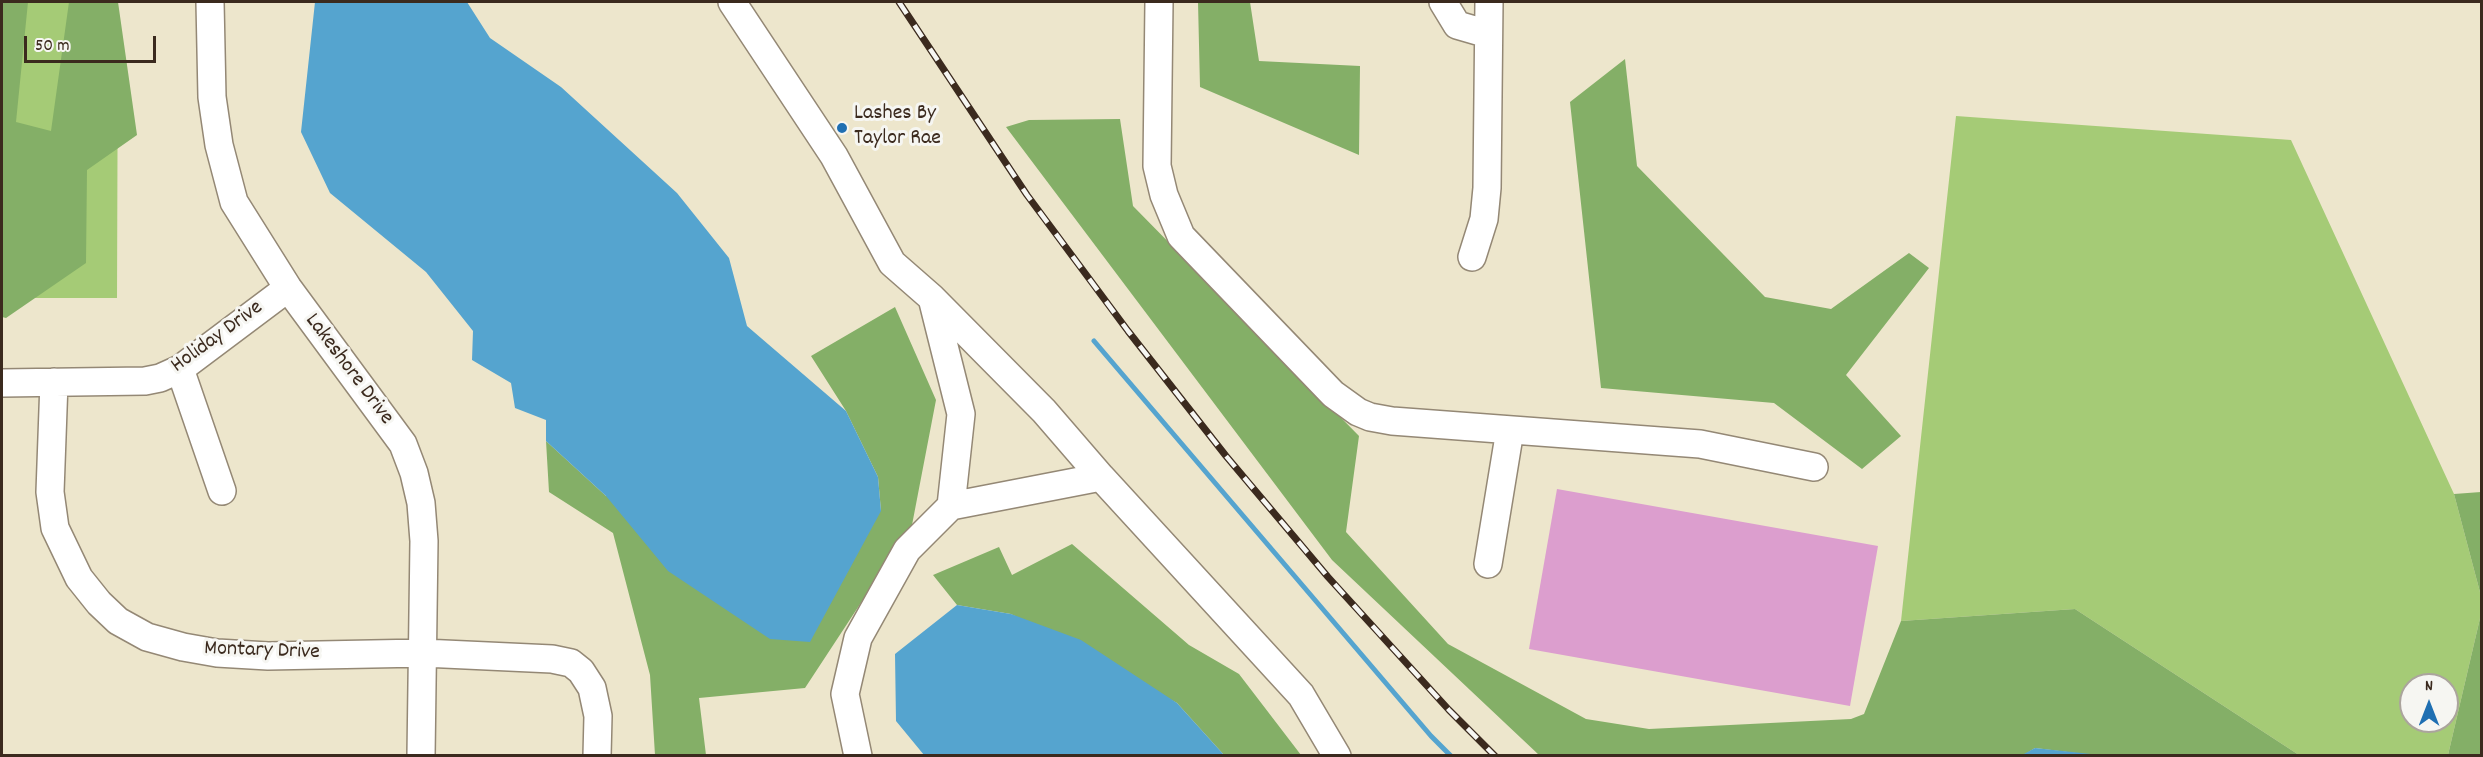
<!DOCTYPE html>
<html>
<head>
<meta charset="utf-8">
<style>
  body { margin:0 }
  #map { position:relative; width:2483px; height:757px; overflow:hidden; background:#ede6cc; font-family:Dekko,sans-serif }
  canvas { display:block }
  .frame { position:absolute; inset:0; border:3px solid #3b2a1e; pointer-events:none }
  .north { position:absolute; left:2399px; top:673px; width:60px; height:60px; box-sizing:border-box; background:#f6f6f2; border:2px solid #aba49d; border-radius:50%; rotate:0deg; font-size:16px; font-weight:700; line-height:24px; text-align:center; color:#3b2a1e }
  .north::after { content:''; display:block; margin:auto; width:21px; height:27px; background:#1f6fb2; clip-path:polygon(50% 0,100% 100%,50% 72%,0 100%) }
  .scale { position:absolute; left:24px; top:36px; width:132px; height:27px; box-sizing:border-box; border:3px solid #3b2a1e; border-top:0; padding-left:8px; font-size:18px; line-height:21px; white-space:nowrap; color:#3b2a1e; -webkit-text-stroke:4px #f6f6f2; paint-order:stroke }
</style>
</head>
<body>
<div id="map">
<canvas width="2483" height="757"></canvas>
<div class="frame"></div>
<div class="north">N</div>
<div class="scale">50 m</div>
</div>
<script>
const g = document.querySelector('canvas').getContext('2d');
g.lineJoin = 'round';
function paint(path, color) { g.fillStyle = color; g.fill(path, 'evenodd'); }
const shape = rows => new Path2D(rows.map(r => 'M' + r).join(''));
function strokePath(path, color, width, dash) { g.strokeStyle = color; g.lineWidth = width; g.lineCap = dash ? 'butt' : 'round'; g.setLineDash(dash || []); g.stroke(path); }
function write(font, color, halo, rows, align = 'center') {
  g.font = font + ' Dekko,sans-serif'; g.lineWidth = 6; g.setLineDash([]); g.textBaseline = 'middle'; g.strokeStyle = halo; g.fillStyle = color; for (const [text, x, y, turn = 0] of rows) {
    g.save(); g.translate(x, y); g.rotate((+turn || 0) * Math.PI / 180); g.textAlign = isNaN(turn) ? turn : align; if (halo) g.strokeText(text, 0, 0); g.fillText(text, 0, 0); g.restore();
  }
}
paint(shape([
  [2,2,118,2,117,298,2,298],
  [1956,116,2291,140,2454,494,2481,596,2481,614,2448,755,2299,755,2075,609,1901,621],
  [2411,685,2447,685,2447,721,2411,721]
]), '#a5cb76');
paint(shape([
  [2,2,28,2,16,122,51,131,69,2,118,2,137,135,87,170,86,263,6,318,2,317],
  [1198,2,1250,2,1259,61,1360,66,1359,155,1200,87],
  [1625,59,1637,166,1765,297,1831,309,1909,253,1929,268,1846,375,1901,436,1862,469,1774,403,1601,388,1570,102],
  [1120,119,1133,206,1359,436,1346,532,1448,644,1586,719,1649,729,1851,719,1864,714,1901,621,2075,609,2299,755,2100,756,2035,748,2022,756,1539,755,1332,560,1006,127,1029,120],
  [895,307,936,400,912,525,805,688,699,698,706,755,655,755,650,675,613,533,549,492,546,441,606,496,881,511,878,477,846,411,811,356],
  [2481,492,2482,492,2481,596,2454,494],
  [1072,544,1189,645,1239,674,1301,755,1224,755,1177,703,1011,614,957,605,933,575,999,547,1012,575],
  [2481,614,2481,755,2448,755]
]), '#84af67');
paint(shape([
  [315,2,467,2,490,38,561,87,677,193,729,258,747,326,846,411,878,477,881,511,810,642,770,639,668,571,606,496,546,441,546,420,515,408,511,383,472,360,473,331,426,272,330,193,301,132],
  [957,605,1011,614,1081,640,1177,703,1224,755,924,755,896,721,895,654],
  [2035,748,2100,755,2022,755]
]), '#55a4cf');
strokePath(shape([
  [1094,341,1431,736,1451,756]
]), '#55a4cf', 5);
paint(shape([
  [1557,489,1878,546,1850,706,1529,649]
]), '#dc9ece');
const minor = shape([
  [210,2,212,97,219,145,234,202,288,288,403,444,414,473,421,503,424,541,421,756],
  [732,2,834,156,892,263,932,298,1044,411,1101,477,1301,695,1337,756],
  [1159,2,1157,166,1164,195,1181,236,1333,394,1358,412,1370,417,1392,421,1700,444,1814,467],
  [1443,2,1457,25,1488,34],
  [1472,257,1484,219,1487,188,1489,2],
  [932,298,961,414,951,506],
  [180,369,222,491],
  [54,382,50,492,55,528,79,578,99,603,118,621,147,637,183,647,217,653,268,656,423,653,552,659,571,663,581,671,592,688,598,716,597,756],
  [2,383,145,381,160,378,180,369,288,288],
  [1488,564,1510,430],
  [858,756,845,694,858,638,907,550,951,506,1101,477]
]);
strokePath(minor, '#948875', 30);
strokePath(minor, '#fff', 27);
const rail = shape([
  [899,2,1027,195,1128,331,1226,456,1328,577,1449,710,1495,756]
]);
strokePath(rail, '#3b2a1e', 7);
strokePath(rail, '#f6f6f2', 4.5, [14]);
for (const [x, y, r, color] of [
  [842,128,6,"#1f6fb2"]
]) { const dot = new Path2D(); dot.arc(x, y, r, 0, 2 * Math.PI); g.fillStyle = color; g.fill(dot); strokePath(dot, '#f6f6f2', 2); }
write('22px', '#3b2a1e', '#f6f6f2', [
  ["Lashes By",854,115],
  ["Taylor Rae",854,140]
], 'left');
write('22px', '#3b2a1e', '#f6f6f2', [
  ["Holiday Drive",218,338,-36],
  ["Lakeshore Drive",348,370,53],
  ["Montary Drive",262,652,2]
]);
</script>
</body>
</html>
